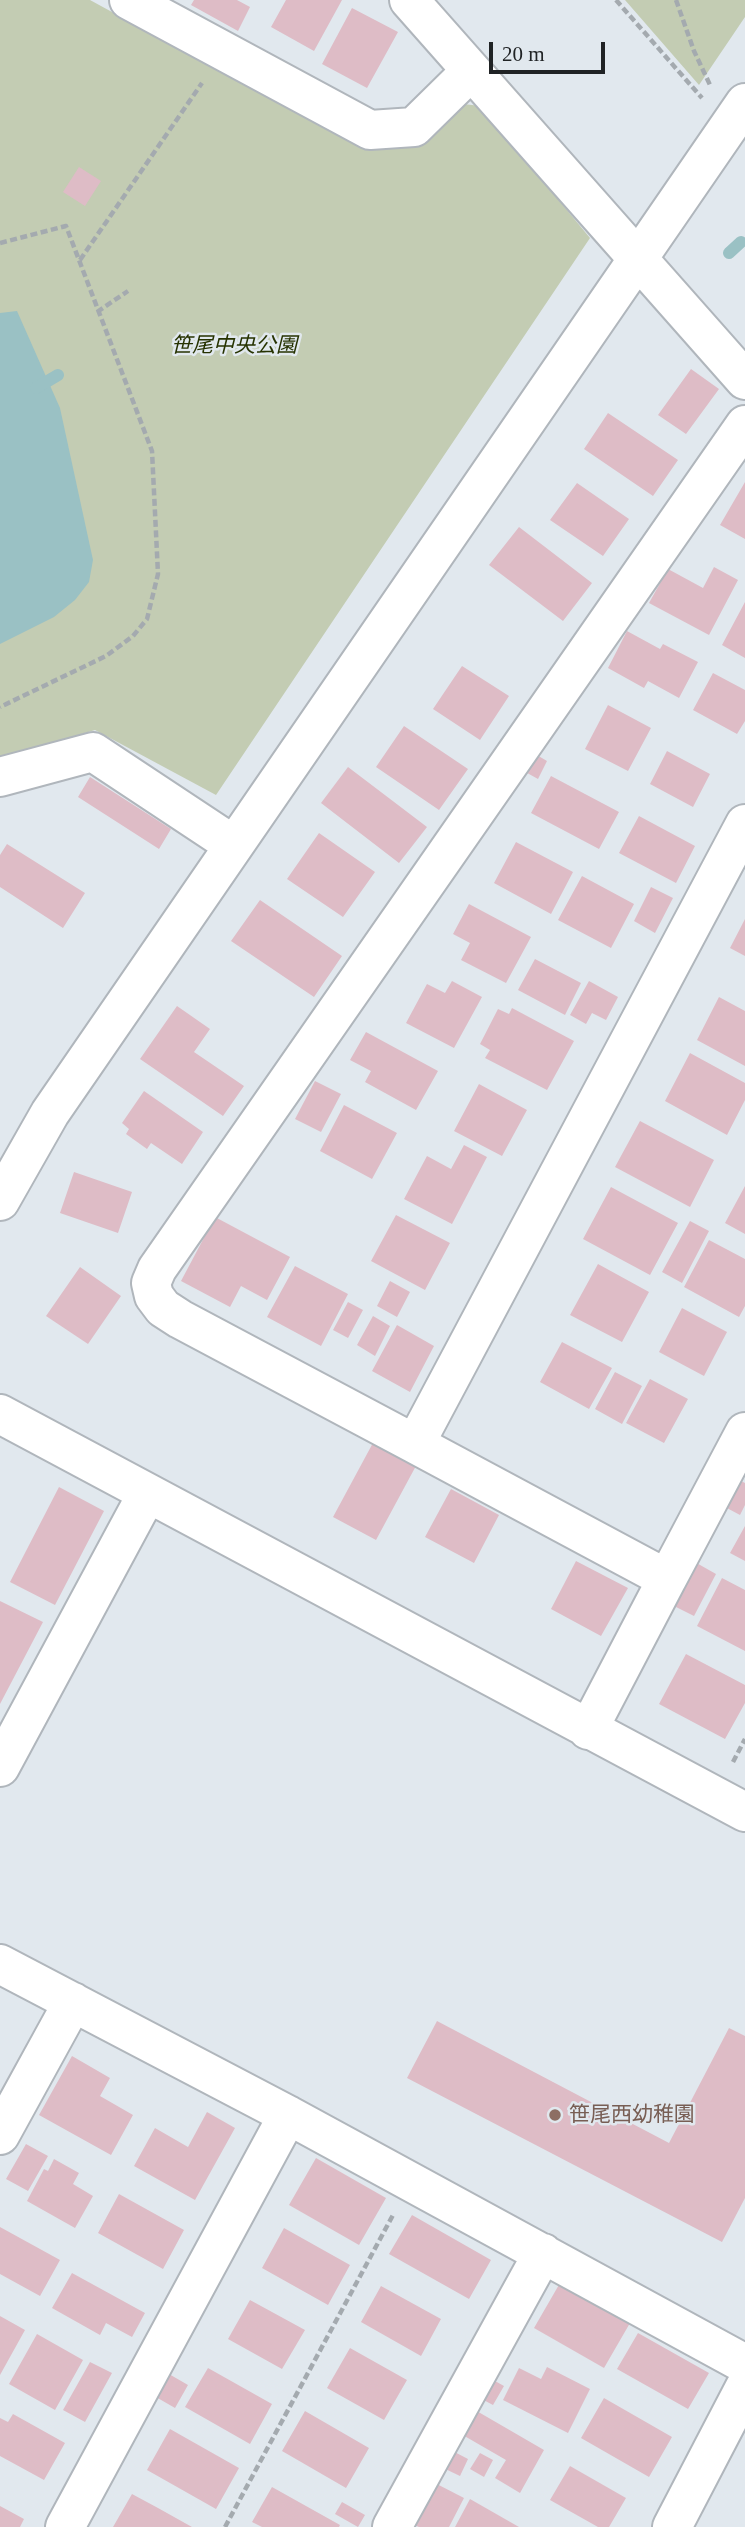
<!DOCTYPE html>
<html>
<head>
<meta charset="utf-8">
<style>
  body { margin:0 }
  #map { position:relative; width:745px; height:2527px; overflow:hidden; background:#e1e8ee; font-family:"Times New Roman",serif }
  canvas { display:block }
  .scale { position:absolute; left:489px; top:42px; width:116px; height:32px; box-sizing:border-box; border:4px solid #202325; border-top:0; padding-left:9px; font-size:21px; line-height:24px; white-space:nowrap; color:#202325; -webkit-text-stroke:5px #e1e8ee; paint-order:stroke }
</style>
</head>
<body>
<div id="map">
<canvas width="745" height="2527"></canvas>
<div class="scale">20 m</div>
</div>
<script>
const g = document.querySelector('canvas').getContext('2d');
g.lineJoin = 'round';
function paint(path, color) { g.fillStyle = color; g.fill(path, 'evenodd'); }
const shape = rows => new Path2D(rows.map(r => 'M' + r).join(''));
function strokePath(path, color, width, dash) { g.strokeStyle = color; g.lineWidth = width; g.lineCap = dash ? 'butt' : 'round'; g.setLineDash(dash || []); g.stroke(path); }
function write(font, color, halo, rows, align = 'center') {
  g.font = font + ' "Times New Roman","Noto Sans JP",serif'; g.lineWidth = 5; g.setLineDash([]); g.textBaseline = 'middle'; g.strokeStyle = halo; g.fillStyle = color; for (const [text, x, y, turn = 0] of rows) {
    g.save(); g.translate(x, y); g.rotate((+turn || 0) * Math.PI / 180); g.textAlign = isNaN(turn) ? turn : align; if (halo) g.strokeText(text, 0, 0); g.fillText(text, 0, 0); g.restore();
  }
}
paint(shape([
  [0,0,90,0,361,148,423,139,463,104,481,106,590,238,216,795,95,730,0,759],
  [625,0,745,0,745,17,699,85]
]), '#c3ccb3');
paint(shape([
  [17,311,60,408,93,560,89,582,75,600,54,617,0,644,0,313]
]), '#9ac1c4');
strokePath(shape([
  [729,253,741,242],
  [36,388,58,375]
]), '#9ac1c4', 12);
paint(shape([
  [194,0,237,0,250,7,238,31,191,5],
  [286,0,342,0,314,51,271,27],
  [352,8,398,32,367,88,322,64],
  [79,167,101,181,85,206,63,192],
  [691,369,719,389,686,434,658,415],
  [608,413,678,460,653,496,584,449],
  [745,482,745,539,720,525],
  [577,483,629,519,603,556,550,520],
  [519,527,592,583,563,621,489,565],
  [714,567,738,580,709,635,649,603,668,569,703,588],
  [745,602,745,658,722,645],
  [627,631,660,649,663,644,698,662,679,698,648,681,644,688,608,668],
  [462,666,509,696,480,740,433,709],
  [713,673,745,690,745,721,737,734,693,710],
  [608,705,651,728,628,771,585,749],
  [404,726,468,769,439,810,376,767],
  [530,751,547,761,538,779,520,769],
  [667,751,710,774,693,807,650,784],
  [348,767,427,827,399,863,321,803],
  [551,776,619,812,599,849,531,813],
  [90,777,171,829,159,849,78,797],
  [639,816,695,846,676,883,619,853],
  [319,833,375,872,343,917,287,879],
  [516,842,573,872,551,914,494,883],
  [7,844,85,893,63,928,0,887,0,855],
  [582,876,634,904,611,948,558,920],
  [651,887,673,898,655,933,634,921],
  [260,900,342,956,314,997,231,941],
  [469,904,531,937,506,983,461,960,470,943,453,934],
  [745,919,745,956,730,948],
  [535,959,581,983,565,1015,518,990],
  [452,981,482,997,454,1048,406,1023,427,984,445,993],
  [589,981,618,997,606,1020,592,1013,586,1024,570,1015],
  [719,997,745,1011,745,1066,697,1040],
  [177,1006,210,1029,194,1052,244,1086,223,1116,140,1059],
  [512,1008,574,1041,547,1090,485,1058,490,1050,480,1044,498,1009,509,1014],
  [366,1032,438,1071,416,1110,365,1082,371,1071,350,1060],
  [690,1053,745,1083,745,1100,727,1135,665,1101],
  [315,1081,341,1094,321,1132,295,1119],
  [479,1084,527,1110,502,1156,454,1131],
  [144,1091,203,1132,182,1164,151,1143,147,1149,126,1134,129,1129,122,1123],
  [344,1105,397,1133,372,1179,320,1151],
  [640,1121,714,1160,690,1207,615,1167],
  [464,1145,487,1157,452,1224,404,1199,427,1156,451,1169],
  [74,1172,132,1192,118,1233,60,1213],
  [745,1186,745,1234,725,1223],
  [611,1187,678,1223,650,1275,583,1239],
  [396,1215,450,1243,425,1290,371,1261],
  [215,1217,290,1257,267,1300,241,1286,230,1307,181,1281],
  [690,1221,709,1231,682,1283,662,1272],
  [709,1240,745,1259,745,1306,739,1317,684,1287],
  [598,1264,649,1292,622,1342,570,1315],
  [295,1266,348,1294,321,1346,267,1317],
  [80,1267,121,1296,88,1344,46,1316],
  [390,1281,410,1292,397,1317,377,1306],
  [348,1302,363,1310,348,1338,333,1330],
  [682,1308,727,1332,704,1376,659,1352],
  [373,1316,390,1326,375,1356,357,1345],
  [397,1325,434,1346,410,1392,372,1371],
  [562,1342,612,1368,589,1409,540,1382],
  [615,1372,642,1386,622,1424,595,1409],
  [650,1379,688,1399,664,1443,626,1423],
  [374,1441,417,1464,376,1540,333,1517],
  [739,1480,745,1483,745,1505,740,1515,725,1507],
  [59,1487,104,1511,55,1605,10,1582],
  [451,1489,499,1515,474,1563,425,1537],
  [745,1526,745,1561,730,1553],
  [576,1561,628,1588,601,1636,551,1609],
  [693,1561,716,1574,694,1616,670,1604],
  [722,1578,745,1590,745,1651,697,1626],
  [0,1601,43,1622,0,1704],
  [686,1654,745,1685,745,1703,725,1739,659,1704],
  [437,2021,669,2143,729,2028,745,2036,745,2198,722,2242,407,2078],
  [72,2056,110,2078,100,2096,133,2115,111,2155,39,2115],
  [207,2112,235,2128,195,2200,134,2166,155,2128,188,2147],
  [26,2144,48,2156,28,2191,6,2179],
  [316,2158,386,2198,359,2245,289,2205],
  [54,2159,79,2173,73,2184,93,2196,75,2228,27,2201,44,2169,48,2171],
  [119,2194,184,2230,163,2269,98,2233],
  [412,2215,491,2260,469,2299,389,2254],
  [0,2227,60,2260,40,2296,0,2274],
  [284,2228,350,2265,328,2305,262,2268],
  [72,2273,145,2313,132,2337,106,2323,100,2335,52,2308],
  [560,2283,630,2323,604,2368,534,2328],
  [381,2286,441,2319,421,2356,361,2322],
  [250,2300,305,2330,282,2369,228,2339],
  [0,2316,25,2330,0,2375],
  [638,2333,709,2373,688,2409,617,2369],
  [37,2334,83,2360,55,2410,9,2384],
  [350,2348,407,2380,384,2420,327,2388],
  [90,2362,112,2373,85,2422,63,2410],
  [547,2367,590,2389,568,2433,503,2400,519,2368,541,2379],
  [208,2368,272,2404,250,2444,185,2407],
  [162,2370,188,2385,175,2408,149,2393],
  [486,2376,504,2386,493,2405,476,2396],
  [604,2398,672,2437,649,2477,581,2438],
  [475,2410,544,2450,520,2493,495,2478,506,2460,461,2434],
  [305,2411,369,2448,346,2488,282,2451],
  [13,2414,65,2443,44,2480,0,2456,0,2418,8,2422],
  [170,2429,239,2468,216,2509,147,2470],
  [445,2447,468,2459,460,2476,437,2465],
  [480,2453,493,2460,484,2477,470,2469],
  [570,2466,626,2498,609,2527,598,2527,550,2500],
  [431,2481,464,2498,449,2527,419,2527,410,2523],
  [272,2487,340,2525,339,2527,262,2527,252,2522],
  [132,2494,158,2508,192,2527,113,2527],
  [470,2499,519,2527,455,2527],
  [342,2502,365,2515,358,2527,335,2514],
  [0,2506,24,2519,20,2527,0,2527]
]), '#debcc6');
const minor = shape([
  [129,0,370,130,414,127,471,71],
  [409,0,745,380],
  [0,777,93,752,232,844],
  [0,1201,50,1113,745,103],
  [0,1414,745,1812],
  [415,1444,180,1319,163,1308,154,1296,151,1283,157,1269,745,425],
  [667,1579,745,1432],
  [588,1730,667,1579,415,1444,745,824],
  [0,1767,147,1494],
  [0,1964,288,2115,745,2364],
  [0,2135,73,2002],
  [65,2527,288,2115],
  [392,2527,543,2253],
  [672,2527,745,2387]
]);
strokePath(minor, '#b0b6bc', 42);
strokePath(shape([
  [616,0,702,98],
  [676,0,694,51,710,85],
  [0,243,66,226,152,451,158,574,147,619,133,636,106,656,0,707],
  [80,260,202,83],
  [97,312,128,291],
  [733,1762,745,1739],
  [225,2527,393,2215]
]), '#a4aaaf', 4.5, [7, 3.5]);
strokePath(minor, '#fff', 38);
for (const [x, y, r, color] of [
  [555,2115,7,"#8d6e63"]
]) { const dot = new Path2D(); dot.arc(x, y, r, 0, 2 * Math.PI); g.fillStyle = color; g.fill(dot); strokePath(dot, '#e1e8ee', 2.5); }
write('italic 21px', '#263201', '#e1e8ee', [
  ["笹尾中央公園",234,346]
]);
write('21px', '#785e54', '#e1e8ee', [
  ["笹尾西幼稚園",569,2115]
], 'left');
</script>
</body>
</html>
